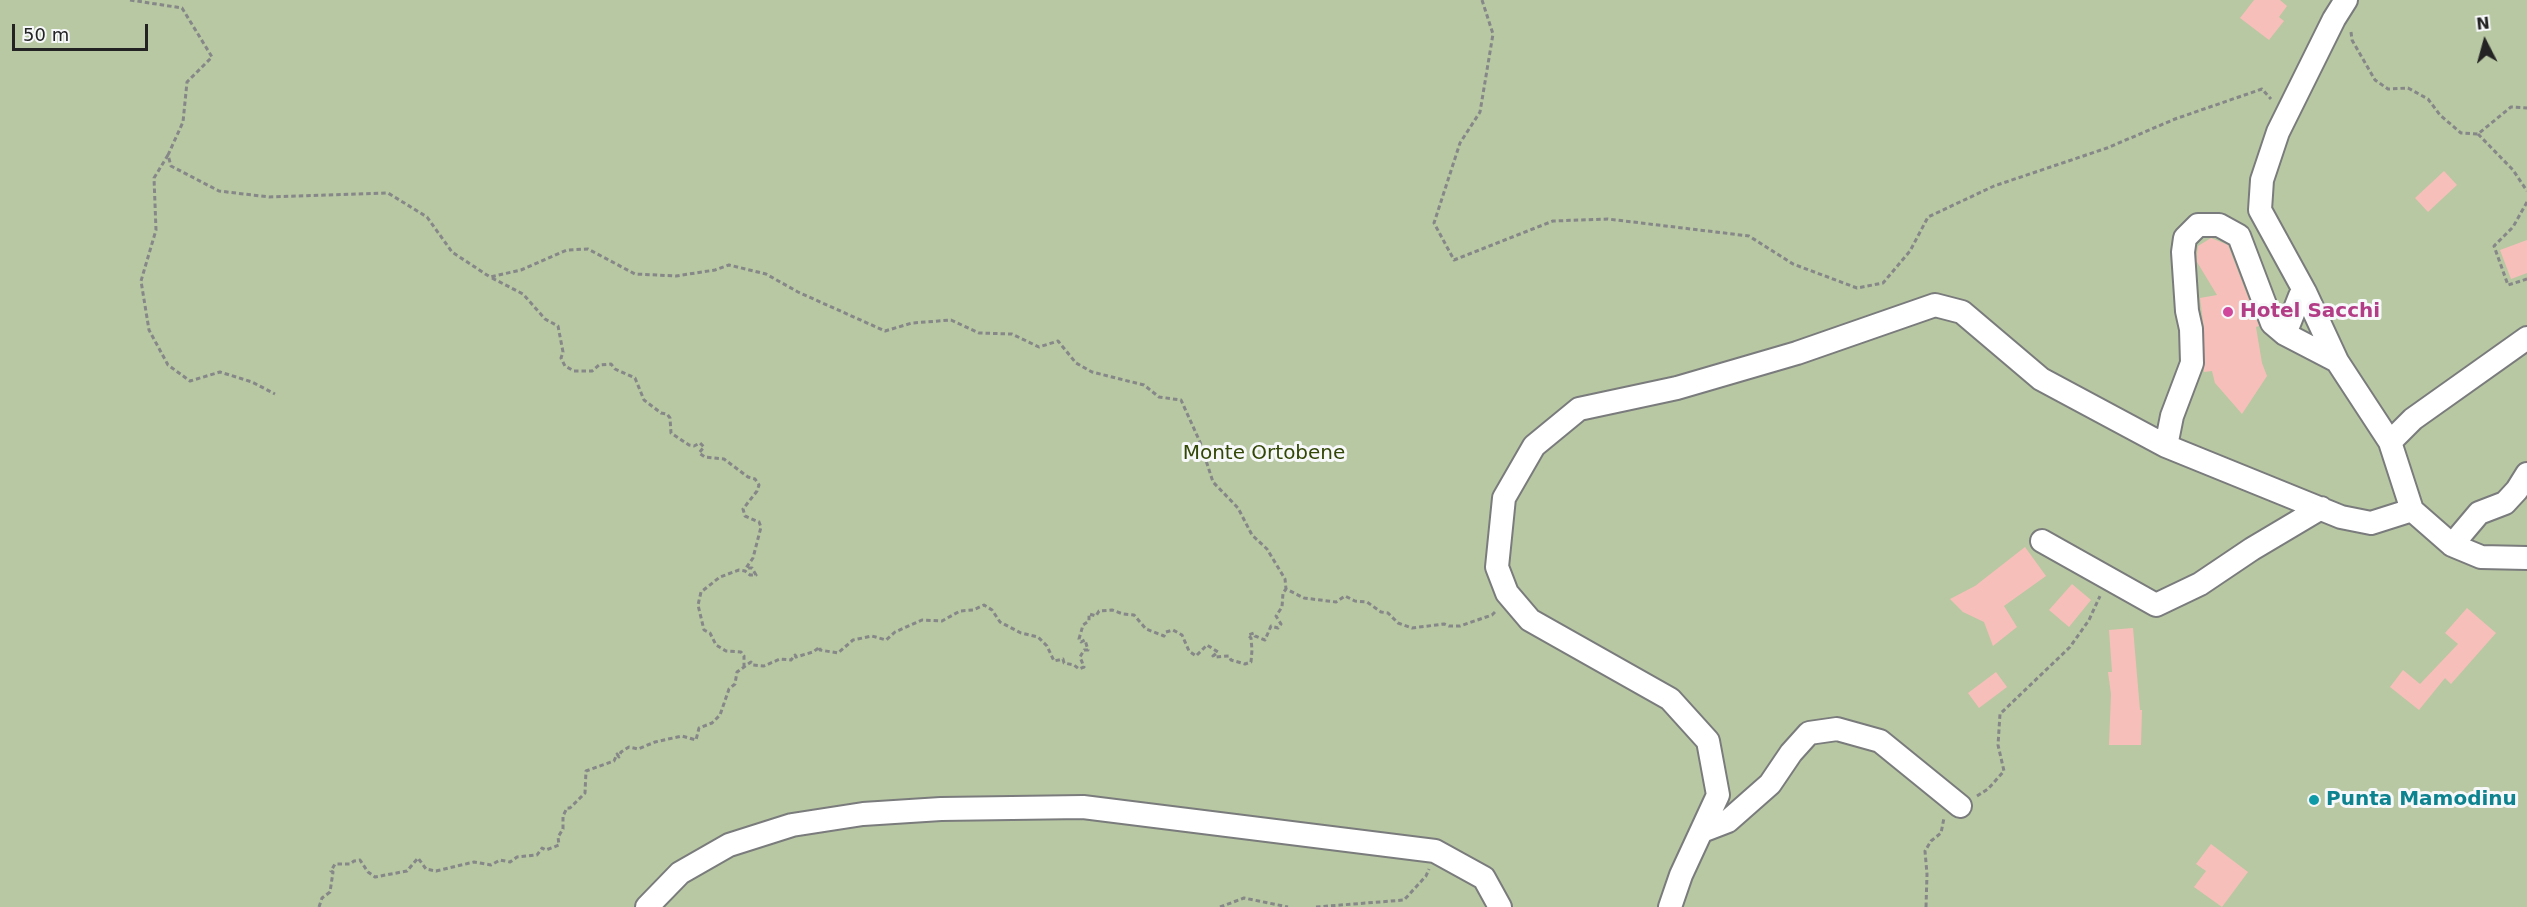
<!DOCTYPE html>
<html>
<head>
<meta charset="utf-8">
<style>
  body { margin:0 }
  #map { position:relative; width:2527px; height:907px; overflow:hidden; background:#eaebec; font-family:"DejaVu Sans",sans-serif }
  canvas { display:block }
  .north { position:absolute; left:2455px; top:12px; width:60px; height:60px; -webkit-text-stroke:4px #f7f8f9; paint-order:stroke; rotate:354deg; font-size:16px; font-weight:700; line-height:24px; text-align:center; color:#232324 }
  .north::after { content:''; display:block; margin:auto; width:21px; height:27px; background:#232324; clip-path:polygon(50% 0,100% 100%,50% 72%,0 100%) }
  .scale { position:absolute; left:12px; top:24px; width:136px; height:27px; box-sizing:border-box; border:3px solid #232324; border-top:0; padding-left:8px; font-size:18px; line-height:21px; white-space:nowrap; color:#232324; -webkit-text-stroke:4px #f7f8f9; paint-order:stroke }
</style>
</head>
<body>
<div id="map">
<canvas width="2527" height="907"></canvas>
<div class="north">N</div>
<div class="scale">50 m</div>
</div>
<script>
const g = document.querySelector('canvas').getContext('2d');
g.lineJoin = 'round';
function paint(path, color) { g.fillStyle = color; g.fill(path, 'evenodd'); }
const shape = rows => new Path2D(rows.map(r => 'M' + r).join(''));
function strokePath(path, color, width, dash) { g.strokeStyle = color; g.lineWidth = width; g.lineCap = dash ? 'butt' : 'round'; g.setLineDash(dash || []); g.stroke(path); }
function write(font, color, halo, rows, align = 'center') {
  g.font = font + ' "DejaVu Sans",sans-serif'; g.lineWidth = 6; g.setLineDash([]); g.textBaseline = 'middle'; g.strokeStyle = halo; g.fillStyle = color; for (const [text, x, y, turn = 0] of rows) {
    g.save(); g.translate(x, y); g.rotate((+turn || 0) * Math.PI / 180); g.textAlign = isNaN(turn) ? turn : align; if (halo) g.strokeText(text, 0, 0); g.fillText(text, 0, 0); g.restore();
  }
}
paint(shape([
  [0,0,2527,0,2527,907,0,907]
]), '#b8c8a2');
paint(shape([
  [2254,0,2280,0,2287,6,2279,17,2284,21,2269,40,2240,18],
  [2444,171,2457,185,2428,212,2415,198],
  [2211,238,2228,245,2259,326,2256,327,2262,363,2267,376,2242,414,2215,383,2212,371,2204,372,2204,329,2200,298,2217,295,2197,262,2197,253,2198,246],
  [2527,240,2527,273,2511,279,2500,250],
  [2025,547,2046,576,2004,606,2017,627,1993,646,1984,622,1963,612,1950,599,1975,586],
  [2072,584,2091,600,2069,627,2049,610],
  [2467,608,2496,633,2451,684,2445,678,2419,710,2390,687,2403,670,2420,684,2458,644,2445,633],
  [2133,628,2140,710,2142,710,2141,745,2109,745,2111,694,2108,672,2112,672,2109,630],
  [1996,672,2007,687,1979,708,1968,693],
  [2211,844,2248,872,2222,907,2194,887,2206,871,2196,864]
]), '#f7bfba');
const minor = shape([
  [2346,0,2334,19,2278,132,2262,180,2260,210,2305,292,2337,361,2390,442,2412,510,2452,545,2481,557,2527,558],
  [2285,334,2300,296,2305,292],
  [2390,442,2413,419,2527,338],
  [2166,446,2172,416,2192,363,2191,329,2187,311,2183,252,2185,238,2198,225,2219,225,2239,236,2272,323,2285,334,2337,361],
  [2042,541,2156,605,2200,584,2252,549,2321,508],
  [2452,545,2479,513,2505,503,2517,490,2527,474],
  [1702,831,1728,821,1770,784,1791,753,1809,733,1837,729,1880,741,1960,806],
  [647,907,680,873,729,845,792,825,863,814,941,809,1083,807,1435,851,1484,878,1500,907],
  [1670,907,1681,875,1718,795,1708,741,1670,699,1530,620,1507,593,1497,567,1504,498,1534,446,1579,409,1677,388,1797,353,1935,305,1962,312,2041,379,2166,446,2341,517,2371,523,2412,510]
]);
strokePath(minor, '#7a7b7c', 26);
strokePath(shape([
  [130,0,182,8,212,57,187,82,183,122,168,155,171,166,219,191,269,197,388,193,427,217,452,252,490,277,521,270,567,250,588,249,635,274,676,276,715,270,729,265,766,274,798,292,885,331,912,323,951,320,979,333,1012,334,1039,347,1058,341,1076,363,1092,372,1144,385,1159,397,1181,400,1200,442,1213,482,1238,508,1252,535,1267,549,1285,579,1286,589],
  [1482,0,1493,34,1480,112,1460,143,1434,223,1454,260,1553,221,1608,219,1749,236,1793,264,1857,288,1883,283,1910,251,1928,217,1994,186,2107,148,2175,119,2262,89,2271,99],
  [2351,32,2352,40,2375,80,2388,89,2408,88,2428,99,2440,115,2461,133,2478,134,2511,107,2527,108],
  [2478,134,2513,170,2527,191],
  [168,155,154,178,156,230,141,281,149,330,168,365,190,381,220,372,252,382,275,394],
  [2527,202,2513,227,2494,246,2508,285,2527,279],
  [492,278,523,294,545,319,558,326,563,352,561,358,565,366,574,371,592,371,599,365,611,364,615,369,635,378,644,400,661,413,667,414,670,418,671,433,689,445,694,446,700,443,704,447,699,453,705,457,724,459,748,477,755,479,759,485,757,491,743,509,745,516,759,522,761,527,753,558,746,568,752,568,756,575,750,575,745,571,739,570,720,577,701,592,698,605,704,630,710,633,716,645,726,651,741,652,744,656,744,667],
  [1977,796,1988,789,2004,771,1998,745,2000,714,2070,647,2089,620,2100,596],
  [319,907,322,898,330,892,333,872,331,871,335,864,350,864,354,861,360,860,368,872,375,877,407,871,418,858,426,869,436,871,474,862,491,865,500,860,510,862,517,857,537,855,542,848,546,850,559,845,558,837,563,829,563,816,567,808,570,808,585,793,586,771,614,761,617,754,619,757,621,752,629,747,638,749,655,742,682,736,696,740,699,728,712,723,720,715,729,689,735,684,737,672,751,662,753,665,764,666,780,659,791,660,795,655,796,657,813,652,820,647,820,650,838,653,853,640,872,636,886,640,895,632,922,620,942,621,960,611,973,610,984,605,992,610,1000,622,1021,633,1038,637,1047,646,1054,661,1063,659,1064,663,1074,665,1079,669,1084,667,1080,657,1084,650,1088,650,1085,640,1081,642,1079,639,1083,625,1089,621,1089,614,1096,616,1099,611,1112,610,1123,614,1134,615,1146,629,1164,636,1166,632,1173,630,1182,635,1189,651,1196,656,1207,645,1218,652,1213,656,1215,657,1229,656,1231,660,1245,664,1251,662,1252,650,1251,638,1248,635,1254,633,1255,636,1265,640,1271,626,1278,628,1281,624,1276,616,1282,607,1283,593,1286,589,1304,598,1336,602,1345,596,1355,601,1367,602,1381,612,1388,613,1398,623,1412,628,1444,624,1449,626,1460,626,1492,615,1496,611],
  [1220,907,1244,898,1288,907],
  [1316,907,1404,900,1426,876,1429,869],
  [1926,907,1927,874,1925,851,1931,841,1941,833,1944,818]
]), '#868788', 3, [4.5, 3]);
strokePath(minor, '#fff', 22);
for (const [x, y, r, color] of [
  [2228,312,6,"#d1479c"],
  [2314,800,6,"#0f9aa8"]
]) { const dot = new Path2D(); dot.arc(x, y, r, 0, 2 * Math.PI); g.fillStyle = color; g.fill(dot); strokePath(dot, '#f7f8f9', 2); }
write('bold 20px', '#b23c85', '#f7f8f9', [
  ["Hotel Sacchi",2240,312]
], 'left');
write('20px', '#334706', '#f7f8f9', [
  ["Monte Ortobene",1264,454]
]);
write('bold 20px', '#0d838f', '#f7f8f9', [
  ["Punta Mamodinu",2326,800]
], 'left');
</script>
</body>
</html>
